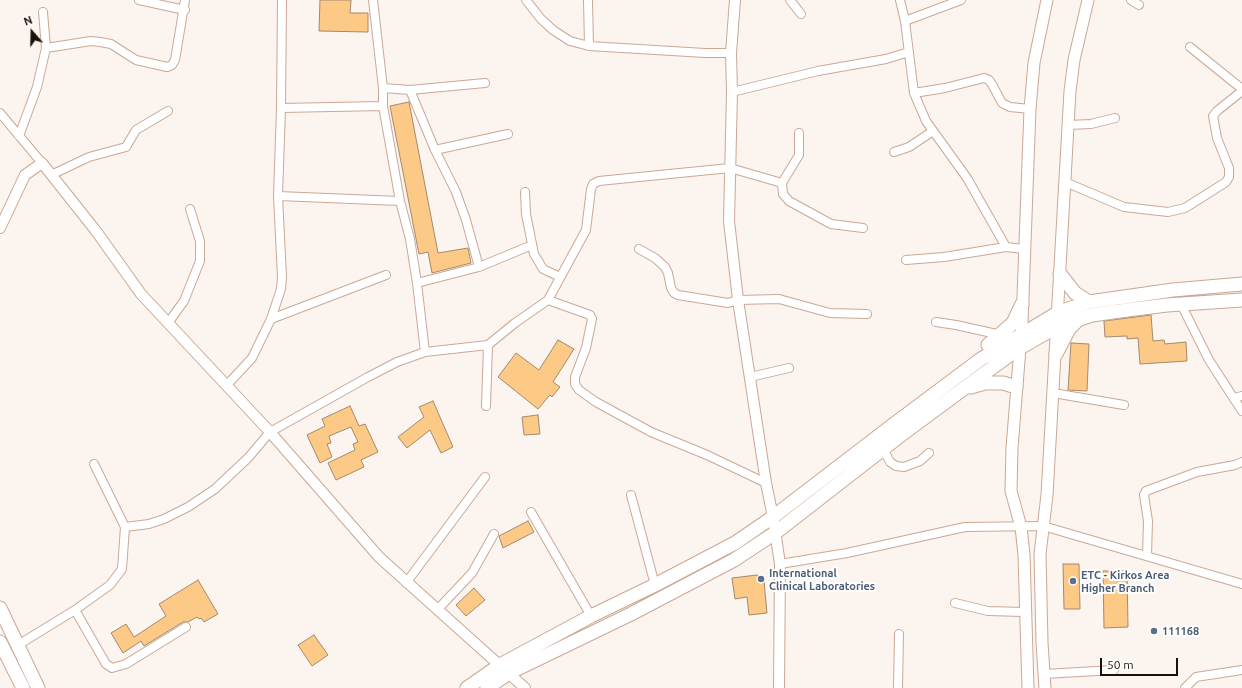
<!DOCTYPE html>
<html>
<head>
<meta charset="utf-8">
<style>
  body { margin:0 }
  #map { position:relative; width:1242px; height:688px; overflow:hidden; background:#fbf4ef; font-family:Ubuntu,sans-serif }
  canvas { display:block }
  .north { position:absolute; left:12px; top:12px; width:40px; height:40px; -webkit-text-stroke:3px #fff; paint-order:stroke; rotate:340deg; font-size:11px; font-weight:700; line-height:16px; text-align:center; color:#1c1009 }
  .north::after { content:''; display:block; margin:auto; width:14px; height:18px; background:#1c1009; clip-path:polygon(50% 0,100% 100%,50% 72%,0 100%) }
  .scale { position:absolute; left:1100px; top:658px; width:78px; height:18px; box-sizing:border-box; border:2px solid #1c1009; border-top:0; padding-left:5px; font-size:12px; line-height:14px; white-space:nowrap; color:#1c1009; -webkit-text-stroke:3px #fff; paint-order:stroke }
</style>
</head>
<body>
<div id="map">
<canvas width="1242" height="688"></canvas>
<div class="north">N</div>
<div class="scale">50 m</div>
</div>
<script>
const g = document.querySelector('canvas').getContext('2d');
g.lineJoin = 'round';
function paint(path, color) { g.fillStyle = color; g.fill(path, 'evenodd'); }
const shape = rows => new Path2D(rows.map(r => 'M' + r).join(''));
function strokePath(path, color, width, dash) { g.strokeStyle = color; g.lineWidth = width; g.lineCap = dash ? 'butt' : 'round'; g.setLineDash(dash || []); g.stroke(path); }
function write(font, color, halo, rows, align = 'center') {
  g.font = font + ' Ubuntu,sans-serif'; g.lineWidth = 4; g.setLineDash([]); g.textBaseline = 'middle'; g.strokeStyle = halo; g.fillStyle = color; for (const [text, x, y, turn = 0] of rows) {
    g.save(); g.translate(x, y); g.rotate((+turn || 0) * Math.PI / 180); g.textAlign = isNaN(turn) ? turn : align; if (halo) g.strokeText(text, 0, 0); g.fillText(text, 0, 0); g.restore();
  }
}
const building = shape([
  [320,0,351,0,350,13,368,13,368,32,319,31,320,0],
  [409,102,438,253,468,248,471,263,432,273,428,252,419,254,390,106,409,102],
  [1151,315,1153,341,1164,340,1165,344,1186,342,1187,361,1140,364,1138,338,1127,339,1127,336,1105,337,1104,321,1151,315],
  [558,340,574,349,553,382,560,387,552,397,550,395,538,409,498,377,516,353,539,370,558,340],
  [1071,343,1089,344,1087,391,1068,390,1071,343],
  [433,401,453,447,441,453,430,430,407,448,398,437,424,417,419,407,433,401],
  [350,406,359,426,365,424,378,452,361,460,364,467,336,480,328,463,355,450,353,444,358,442,351,427,329,436,331,443,327,444,332,457,320,463,307,435,325,426,322,419,350,406],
  [538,415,540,434,524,435,522,417,538,415],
  [528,521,534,532,503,548,499,536,528,521],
  [1063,564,1079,564,1080,609,1064,609,1063,564],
  [1103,571,1127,571,1128,627,1104,628,1103,571],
  [757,575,764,581,767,613,749,615,747,597,735,599,732,578,757,575],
  [198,580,218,614,204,622,201,618,199,619,197,617,188,622,183,622,144,646,141,641,123,653,111,633,126,624,134,637,166,616,159,604,198,580],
  [474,588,485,600,466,616,456,605,474,588],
  [314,635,328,655,312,666,298,645,314,635]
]);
paint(building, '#fdc987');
strokePath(building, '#a28a6e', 1);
const minor = shape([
  [139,0,185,10],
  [526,0,541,19,553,30,570,41,589,46,705,53,731,53],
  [588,0,589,46],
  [790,0,801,14],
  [900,0,905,21,914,93,945,88,984,78,989,80,993,86,1002,103,1010,107,1030,109],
  [1131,0,1139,5],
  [43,12,46,48],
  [905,21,961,0],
  [1190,47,1242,89],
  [383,88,410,90,485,83],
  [410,90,435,150,456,192,466,220,479,267,417,283],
  [732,92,818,71,886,59,909,52],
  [914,93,926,121,967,178,1006,247],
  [281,108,282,0],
  [0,113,42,163],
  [1068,125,1091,124,1115,118],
  [19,136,37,87,46,48,91,41,100,42,111,44,136,60,167,67,172,65,175,60,185,0],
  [435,150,508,134],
  [894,152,909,147,933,131],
  [51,175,89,157,126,147,136,130,168,111],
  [1065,182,1124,207,1168,212,1185,208,1226,182,1229,177,1229,168,1217,138,1213,116,1217,111,1242,91],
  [782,183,799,155,799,133],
  [525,192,526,214,534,254,543,269,560,277],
  [278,196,400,201],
  [639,249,655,258,665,267,668,273,671,288,674,293,678,295,728,303,738,300,779,299,830,313,867,314],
  [906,260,944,257,1006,247,1024,249],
  [479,267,532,245],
  [548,300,590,315,592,319,586,348,575,377,575,384,579,390,596,402,651,432,707,455,766,483],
  [1181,304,1209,360,1242,411],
  [271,319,386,275],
  [936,322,956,325,1001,335],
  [168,323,184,301,200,261,200,241,190,209],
  [488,345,515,323,548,300,586,230,591,189,593,184,599,181,730,168,782,183,783,194,789,201,831,224,863,228],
  [425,352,488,345,486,406],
  [750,377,789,368],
  [226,386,252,358,271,319,281,289,282,277,278,196,281,108,383,106,383,88,373,0],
  [1053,393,1124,405],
  [1234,398,1242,396],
  [883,449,890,462,896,466,904,467,920,461,929,453],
  [631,495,655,585],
  [531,512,591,616],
  [125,527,149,524,164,519,188,507,215,489,248,458,270,432,368,377,397,362,425,352,417,283,410,239,400,201,383,106],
  [1147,556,1148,521,1144,495,1146,491,1197,472,1235,465,1242,462],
  [780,564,847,553,965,527,1043,526,1242,584],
  [406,583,485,477],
  [955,603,988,611,1024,612],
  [438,609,472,573,494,534],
  [75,610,110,585,122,569,125,527,94,464],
  [18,645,75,610,106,664,112,668,126,664,186,627],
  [1044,674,1114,670],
  [898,688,899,634],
  [1185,688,1196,677,1242,670]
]);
const tertiary = shape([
  [735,0,731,53,732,92,729,221,738,300,766,483,773,517,780,564,779,688],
  [0,228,25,175,42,163,96,231,141,294,270,432,379,557,525,688]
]);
const secondary = shape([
  [1028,688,1024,555,1021,527,1011,491,1012,448,1022,323,1030,109,1034,63,1047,0],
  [1045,688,1042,643,1040,554,1047,495,1070,91,1074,60,1088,0]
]);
const primary = shape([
  [1060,274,1075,293,1089,302],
  [988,345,1013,323,1022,304],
  [1056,354,1069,329,1078,320],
  [971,387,985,383,1003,383,1016,387],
  [0,608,38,688],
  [0,642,23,688],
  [467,688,500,665,591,616,655,585,735,543,773,517,893,425,981,359,1059,312,1089,302,1173,290,1242,284],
  [487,688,509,673,631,614,734,560,775,533,901,435,989,370,1018,349,1058,326,1092,315,1127,310,1167,305,1242,300]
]);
strokePath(minor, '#cba895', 10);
strokePath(tertiary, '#cba895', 12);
strokePath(secondary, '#cba895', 13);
strokePath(primary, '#cba895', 15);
strokePath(minor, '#fff', 8);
strokePath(tertiary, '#fff', 10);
strokePath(secondary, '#fff', 11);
strokePath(primary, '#fff', 13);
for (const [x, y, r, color] of [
  [761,579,4,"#5c6f8a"],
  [1073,581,4,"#5c6f8a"],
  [1154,631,4,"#5c6f8a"]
]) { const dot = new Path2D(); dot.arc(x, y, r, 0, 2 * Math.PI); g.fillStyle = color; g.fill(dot); strokePath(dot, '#fff', 1.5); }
write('bold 11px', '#4e5e75', '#fff', [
  ["International",769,573],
  ["Clinical Laboratories",769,586],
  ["ETC - Kirkos Area",1081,575],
  ["Higher Branch",1081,588],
  ["111168",1162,631]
], 'left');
</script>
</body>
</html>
